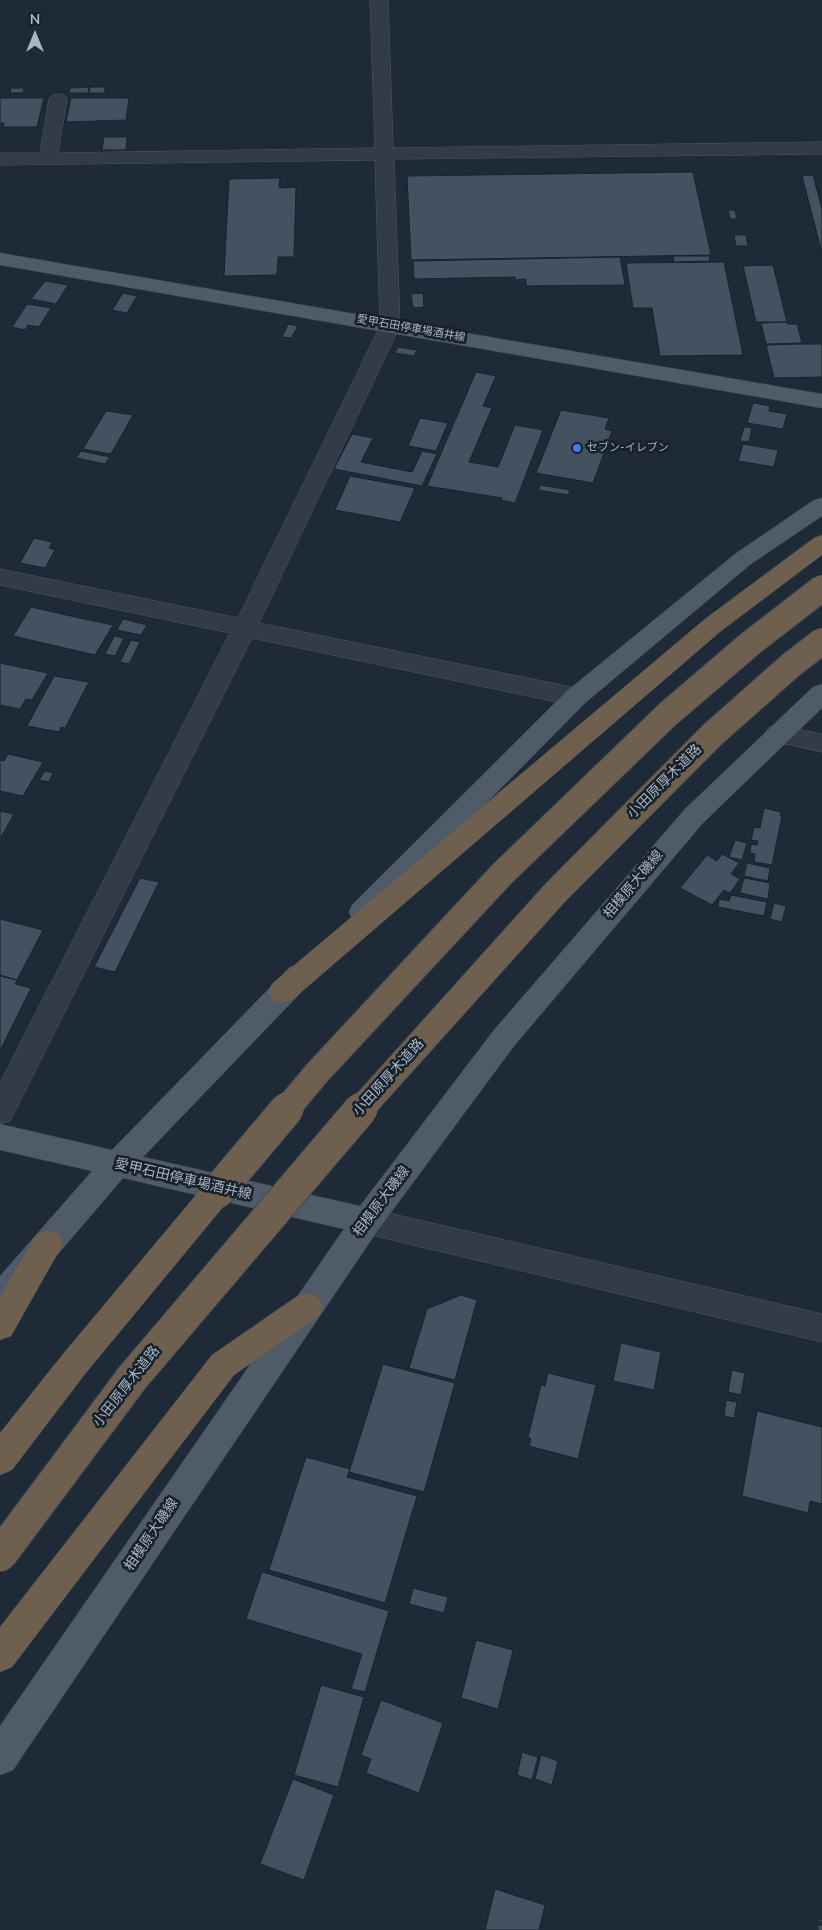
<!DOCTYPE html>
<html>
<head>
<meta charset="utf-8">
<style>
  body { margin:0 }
  #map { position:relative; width:822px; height:1930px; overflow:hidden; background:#1e2a37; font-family:"Nunito Sans",sans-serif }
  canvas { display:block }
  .north { position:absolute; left:10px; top:10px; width:50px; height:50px; -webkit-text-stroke:4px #17212b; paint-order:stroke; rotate:0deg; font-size:14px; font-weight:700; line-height:20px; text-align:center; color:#abb6c5 }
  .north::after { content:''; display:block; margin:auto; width:18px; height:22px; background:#abb6c5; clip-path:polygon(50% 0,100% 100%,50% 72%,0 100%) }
</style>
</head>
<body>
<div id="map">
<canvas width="822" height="1930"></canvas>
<div class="north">N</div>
</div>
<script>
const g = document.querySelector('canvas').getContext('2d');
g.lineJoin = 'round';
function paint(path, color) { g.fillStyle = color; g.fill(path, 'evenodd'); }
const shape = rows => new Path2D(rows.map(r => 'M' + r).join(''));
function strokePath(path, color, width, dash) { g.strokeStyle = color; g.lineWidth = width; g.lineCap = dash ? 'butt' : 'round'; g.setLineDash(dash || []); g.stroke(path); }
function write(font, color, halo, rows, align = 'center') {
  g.font = font + ' "Nunito Sans","Noto Sans JP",sans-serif'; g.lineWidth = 5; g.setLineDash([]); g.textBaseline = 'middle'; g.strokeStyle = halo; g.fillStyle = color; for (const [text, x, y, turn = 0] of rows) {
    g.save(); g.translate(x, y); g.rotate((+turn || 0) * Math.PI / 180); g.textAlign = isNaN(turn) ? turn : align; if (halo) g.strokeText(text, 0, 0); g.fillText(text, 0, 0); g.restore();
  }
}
const building = shape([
  [89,87,88,93,69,93,70,88,89,87],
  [90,87,105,87,105,93,89,93,90,87],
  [11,88,24,88,23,93,10,93,11,88],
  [0,98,44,98,37,127,3,127,4,123,0,123,0,98],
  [71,98,129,98,126,120,66,122,71,98],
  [104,137,127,137,126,150,102,150,104,137],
  [693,172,711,255,411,260,407,176,693,172],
  [813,175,822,209,822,253,802,176,813,175],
  [280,178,279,188,296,187,294,257,278,257,277,275,224,276,229,179,280,178],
  [728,210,735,210,737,219,730,219,728,210],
  [734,235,746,235,748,246,736,246,734,235],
  [673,256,709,256,710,261,674,262,673,256],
  [620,257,625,285,526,286,526,279,515,280,515,277,414,279,413,261,620,257],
  [724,262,743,355,660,356,652,308,633,308,626,263,724,262],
  [773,265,787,322,756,322,743,266,773,265],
  [45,281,68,285,56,304,31,299,45,281],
  [123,293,137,296,127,313,112,310,123,293],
  [423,293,424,307,413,308,411,294,423,293],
  [27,304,51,308,39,327,28,325,25,330,12,327,27,304],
  [787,322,788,324,797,324,802,343,766,344,761,323,787,322],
  [288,324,298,326,291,338,282,337,288,324],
  [801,344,822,344,822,377,774,378,766,345,801,344],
  [398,347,417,350,414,356,395,353,398,347],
  [476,372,496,376,483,406,492,408,469,462,498,467,515,425,543,430,515,503,501,500,502,498,427,486,476,372],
  [753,403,770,406,769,411,787,414,783,429,747,423,753,403],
  [561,410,609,418,605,429,612,431,593,483,536,473,561,410],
  [106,411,133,415,111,454,83,449,106,411],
  [420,418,448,423,436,451,408,446,420,418],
  [744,427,752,428,749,442,740,441,744,427],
  [352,434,373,438,361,462,412,472,422,451,437,454,422,486,334,469,352,434],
  [743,444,778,450,774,467,738,461,743,444],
  [81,451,110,457,105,464,76,458,81,451],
  [350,476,415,488,400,522,335,510,350,476],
  [540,485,570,490,568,495,538,490,540,485],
  [34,538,52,542,49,548,55,550,45,568,20,563,34,538],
  [31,607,84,619,113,625,95,655,13,636,31,607],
  [123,619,147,625,141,635,117,630,123,619],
  [114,636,124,638,115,656,105,654,114,636],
  [131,640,140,642,129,664,120,662,131,640],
  [0,663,48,673,32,700,26,699,20,709,0,705,0,663],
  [54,676,89,682,65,728,61,727,59,732,27,726,54,676],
  [8,754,43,762,23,796,0,791,0,760,4,761,8,754],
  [45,771,53,773,49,782,39,780,45,771],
  [764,808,781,812,780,816,782,816,772,865,754,862,755,854,750,853,751,844,757,845,758,841,751,840,754,827,760,828,764,808],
  [0,811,14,814,0,839,0,811],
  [735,840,747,843,742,860,729,857,735,840],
  [722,854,739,863,731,874,740,879,730,893,724,890,712,905,680,888,707,855,717,861,722,854],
  [747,863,770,868,768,881,744,876,747,863],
  [140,878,159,882,115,972,94,967,140,878],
  [744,878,770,883,768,899,740,893,744,878],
  [731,895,767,902,764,916,718,907,719,899,729,901,731,895],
  [774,903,786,906,782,922,770,919,774,903],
  [0,919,43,930,17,980,0,975,0,919],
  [0,976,17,980,15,984,31,988,0,1051,0,976],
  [461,1295,477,1300,455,1380,409,1368,427,1309,461,1295],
  [621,1343,661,1352,654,1390,613,1381,621,1343],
  [383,1364,455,1383,424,1492,349,1472,383,1364],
  [732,1370,745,1373,741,1395,728,1392,732,1370],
  [548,1373,596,1385,578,1459,529,1446,531,1439,528,1437,541,1385,545,1386,548,1373],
  [726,1400,737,1402,734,1418,724,1416,726,1400],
  [757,1411,822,1427,822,1504,810,1501,808,1513,742,1496,757,1411],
  [306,1457,350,1469,347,1477,417,1496,385,1603,269,1570,306,1457],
  [262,1572,389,1611,365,1692,351,1689,362,1654,246,1619,262,1572],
  [413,1588,448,1597,444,1613,409,1604,413,1588],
  [476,1640,513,1650,498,1709,461,1698,476,1640],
  [321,1685,364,1697,338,1787,294,1775,321,1685],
  [381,1700,443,1723,419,1793,366,1773,371,1759,361,1755,381,1700],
  [522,1752,538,1757,532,1780,517,1775,522,1752],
  [541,1755,558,1761,552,1785,535,1779,541,1755],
  [293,1779,334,1795,304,1880,260,1864,293,1779],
  [495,1889,545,1905,539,1930,485,1930,495,1889]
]);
paint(building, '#445161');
strokePath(building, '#19232e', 1);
const minor = shape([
  [370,0,388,0,393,148,822,142,822,154,394,159,400,326,259,623,576,688,585,691,588,697,585,703,576,706,252,638,10,1121,0,1124,0,1083,230,633,0,585,0,569,238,618,380,326,375,160,0,165,0,153,40,153,49,99,52,95,58,94,64,95,67,99,58,153,375,148,370,0],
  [777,725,822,734,822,752,768,740,765,734,768,728,777,725],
  [367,1208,822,1314,822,1342,367,1234,356,1230,352,1221,356,1212,367,1208]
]);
const major = shape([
  [0,253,822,394,822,408,0,265,0,253],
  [822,498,822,516,751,564,585,703,372,919,362,923,352,919,349,912,352,905,567,691,735,554,814,500,822,498],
  [822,684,822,708,703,823,514,1046,378,1230,13,1770,0,1775,0,1726,344,1229,123,1178,11,1309,0,1313,0,1276,92,1171,0,1150,0,1124,112,1150,290,967,300,964,310,967,314,975,310,983,143,1157,360,1206,494,1030,685,809,813,687,822,684]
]);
const highway = shape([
  [822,535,822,555,721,631,292,1000,282,1003,272,1000,268,992,272,984,705,619,814,538,822,535],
  [217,1179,228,1183,232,1192,228,1201,85,1374,12,1470,0,1475,0,1433,63,1354,206,1183,217,1179],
  [48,1230,59,1234,63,1244,11,1336,0,1340,0,1297,37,1234,48,1230],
  [307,1293,318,1297,323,1307,318,1317,234,1375,12,1667,0,1672,0,1627,212,1355,296,1297,307,1293]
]);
strokePath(minor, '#4f5966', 1);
strokePath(major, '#3b4551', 1);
strokePath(highway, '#3c4652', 1);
strokePath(shape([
  [820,1930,822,1920]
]), '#3a5252', 4, [4.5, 4.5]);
paint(minor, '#323c47');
paint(major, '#4f5b68');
paint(highway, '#6e5f4e');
const highwayBridgeFar1 = shape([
  [286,1110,316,1074,502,874,668,714,751,643,822,588],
  [360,1110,555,893,712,735,791,665,822,641]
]);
const highwayBridge = shape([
  [217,1192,287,1109],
  [0,1555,132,1378,361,1109]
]);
strokePath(highwayBridgeFar1, '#3c4652', 28, []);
strokePath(highwayBridge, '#3c4652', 35, []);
strokePath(highwayBridgeFar1, '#6e5f4e', 26);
strokePath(highwayBridge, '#6e5f4e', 33);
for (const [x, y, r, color] of [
  [577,448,5,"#3f7fe0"]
]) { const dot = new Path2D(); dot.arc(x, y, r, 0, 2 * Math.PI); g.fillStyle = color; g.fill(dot); strokePath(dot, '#17212b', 2); }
write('11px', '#abb6c5', '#17212b', [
  ["愛甲石田停車場酒井線",411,329,10]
]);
write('11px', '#abb6c5', '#17212b', [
  ["セブン-イレブン",587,448]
], 'left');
write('14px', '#abb6c5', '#17212b', [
  ["小田原厚木道路",665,782,-45],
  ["相模原大磯線",634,885,-50],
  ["小田原厚木道路",389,1078,-48],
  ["愛甲石田停車場酒井線",183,1180,13],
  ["相模原大磯線",382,1202,-53],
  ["小田原厚木道路",127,1387,-52],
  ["相模原大磯線",152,1535,-56]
]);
</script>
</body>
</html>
